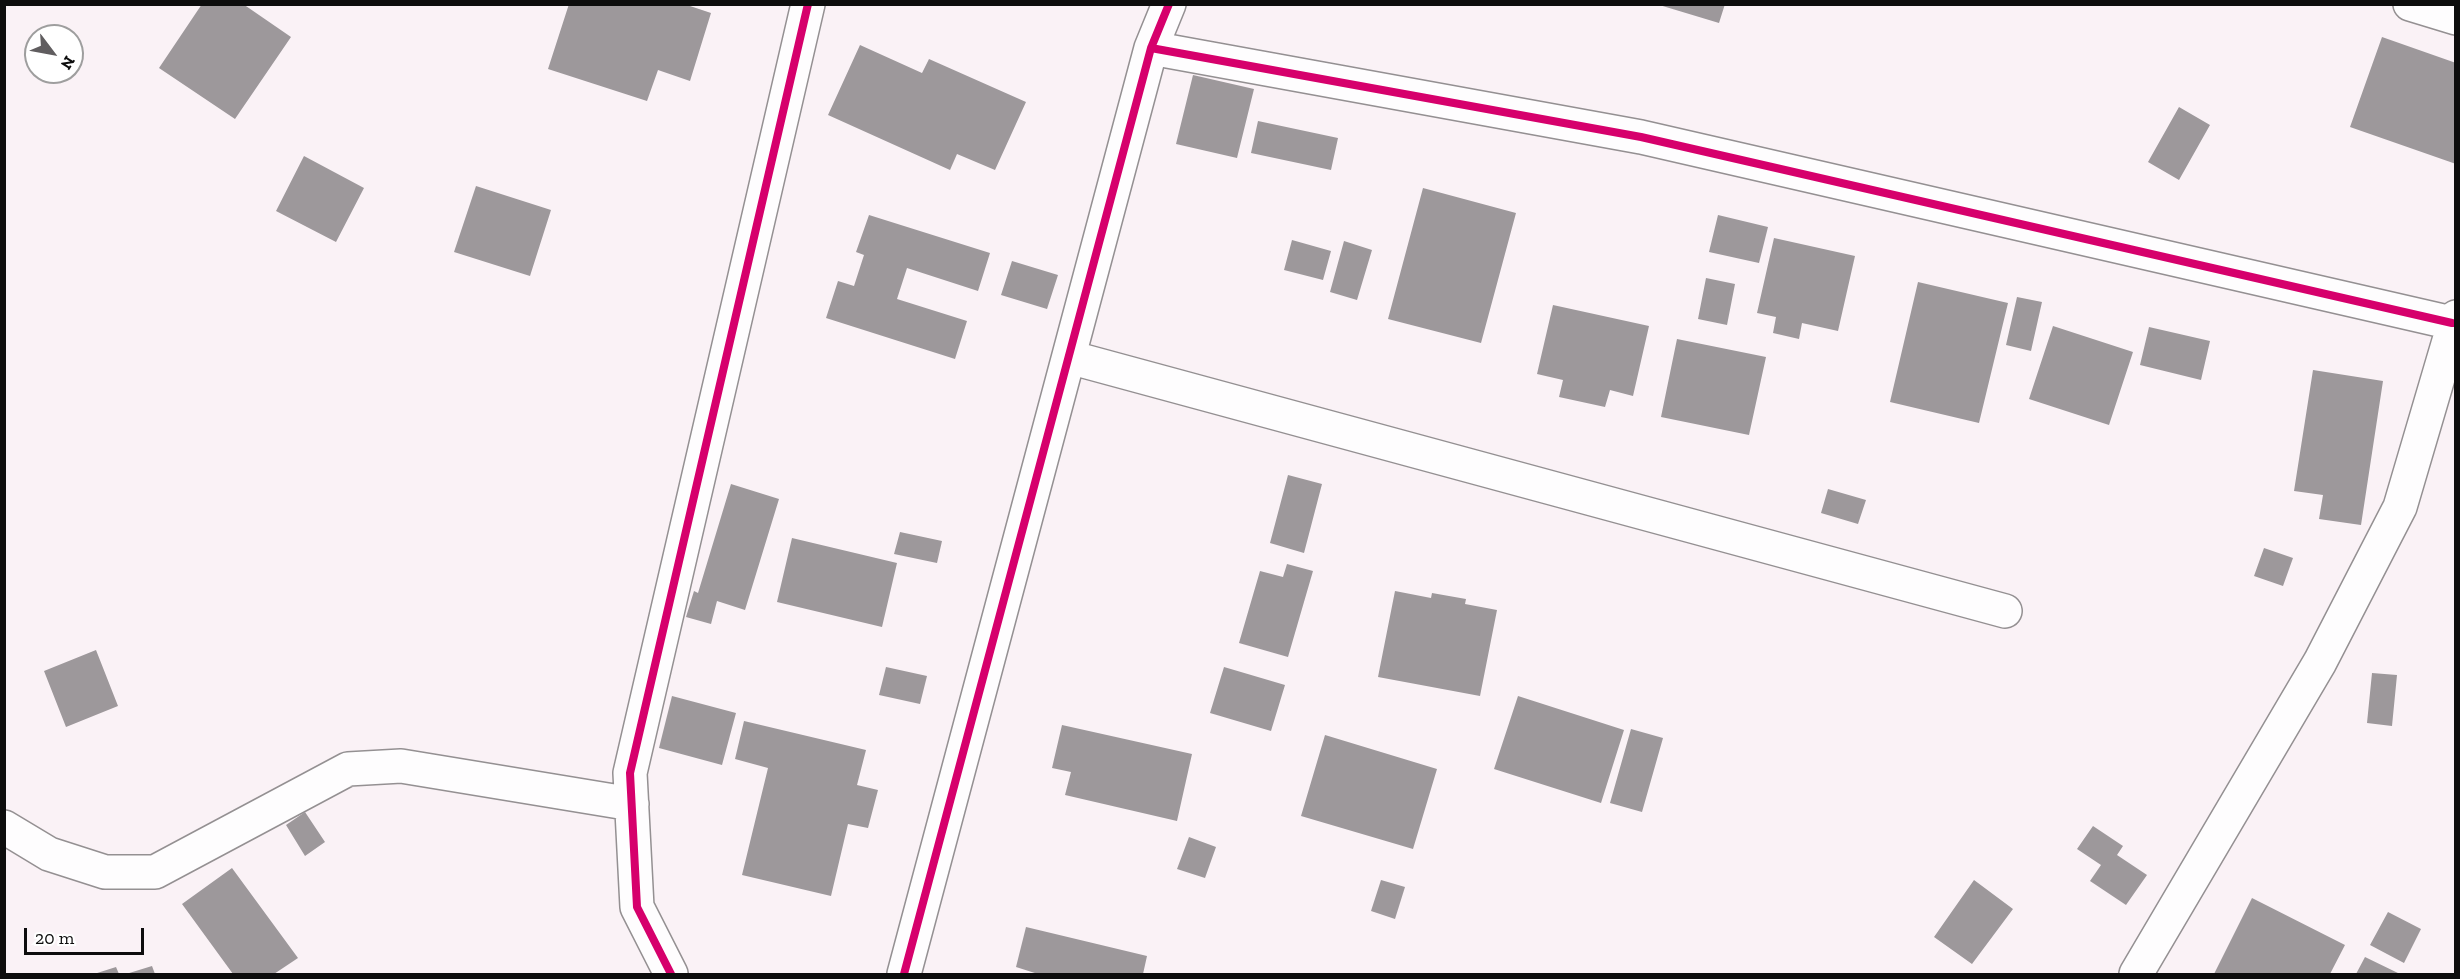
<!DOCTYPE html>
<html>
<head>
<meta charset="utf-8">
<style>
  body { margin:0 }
  #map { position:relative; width:2460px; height:979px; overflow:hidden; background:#faf2f6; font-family:"Zilla Slab",serif }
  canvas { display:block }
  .frame { position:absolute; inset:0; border:6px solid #0d0d0d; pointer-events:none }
  .north { position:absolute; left:24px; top:24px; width:60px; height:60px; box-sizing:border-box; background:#fff; border:2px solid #9e9e9e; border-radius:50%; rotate:122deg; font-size:16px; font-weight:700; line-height:24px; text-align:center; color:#0d0d0d }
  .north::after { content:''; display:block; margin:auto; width:21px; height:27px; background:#605d5f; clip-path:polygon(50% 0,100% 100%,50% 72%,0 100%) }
  .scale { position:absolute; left:24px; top:928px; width:120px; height:27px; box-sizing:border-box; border:3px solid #0d0d0d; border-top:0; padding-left:8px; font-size:18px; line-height:21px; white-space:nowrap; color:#0d0d0d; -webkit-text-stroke:4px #fff; paint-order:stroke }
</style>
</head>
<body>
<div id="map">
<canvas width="2460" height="979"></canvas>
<div class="frame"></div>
<div class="north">N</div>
<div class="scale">20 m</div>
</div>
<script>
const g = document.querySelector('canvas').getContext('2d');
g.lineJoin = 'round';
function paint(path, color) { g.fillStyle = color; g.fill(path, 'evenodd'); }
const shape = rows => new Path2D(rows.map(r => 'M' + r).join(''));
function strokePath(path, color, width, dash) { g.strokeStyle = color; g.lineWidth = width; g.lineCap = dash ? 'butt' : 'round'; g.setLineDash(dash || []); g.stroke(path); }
paint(shape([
  [202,4,243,4,291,37,235,119,159,68],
  [569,4,684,4,711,13,690,81,658,70,647,101,548,69],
  [1656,4,1725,4,1719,23],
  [2382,37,2456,63,2456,164,2350,127],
  [860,45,922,73,929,59,1026,102,995,170,957,154,950,170,828,115],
  [1193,75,1254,89,1237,158,1176,144],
  [2179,107,2210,125,2179,180,2148,162],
  [1258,121,1338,138,1331,170,1251,153],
  [304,156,364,188,336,242,276,211],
  [476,186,551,210,530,276,454,252],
  [1423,188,1516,213,1481,343,1388,319],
  [869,215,990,253,978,291,907,268,897,299,967,321,955,359,826,318,838,281,854,286,864,255,856,252],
  [1718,215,1768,227,1759,263,1709,252],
  [1774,238,1855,256,1838,331,1802,323,1799,339,1773,333,1776,317,1757,313],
  [1292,240,1331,251,1323,280,1284,270],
  [1344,241,1372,250,1357,300,1330,292],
  [1012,261,1058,275,1047,309,1001,295],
  [1706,278,1735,284,1727,325,1698,319],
  [1918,282,2008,303,1979,423,1890,402],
  [2017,297,2042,302,2031,351,2006,345],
  [1553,305,1649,326,1633,396,1610,390,1605,407,1559,397,1563,380,1537,374],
  [2053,326,2133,352,2109,425,2029,399],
  [2149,327,2210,341,2201,380,2140,365],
  [1677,339,1766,357,1749,435,1661,417],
  [2313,370,2383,381,2361,525,2319,519,2323,495,2294,491],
  [1288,475,1322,484,1304,553,1270,543],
  [731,484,779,499,745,610,717,601,711,624,686,617,694,591,698,593],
  [1828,489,1866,500,1858,524,1821,513],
  [900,532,942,541,937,563,894,554],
  [792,538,897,563,882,627,777,602],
  [2264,548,2293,558,2283,586,2254,576],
  [1287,564,1313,571,1288,657,1239,643,1260,571,1283,577],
  [1395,591,1431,598,1432,593,1466,599,1465,604,1497,610,1480,696,1378,677],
  [96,650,118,706,66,727,44,671],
  [886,667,927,676,920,704,879,695],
  [1224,667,1285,685,1271,731,1210,713],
  [2372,673,2397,675,2392,726,2367,723],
  [672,696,736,713,722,765,659,748],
  [1518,696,1624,730,1601,803,1494,769],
  [744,721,866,750,857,785,878,790,868,828,848,824,831,896,742,875,768,768,735,759],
  [1062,725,1192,754,1177,821,1065,795,1071,772,1052,768],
  [1631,729,1663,738,1642,812,1610,803],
  [1325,735,1437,769,1413,849,1301,816],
  [305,812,325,842,305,856,286,825],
  [2093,826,2123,846,2117,855,2147,875,2126,905,2090,881,2101,865,2077,849],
  [1189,837,1216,847,1205,878,1177,869],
  [232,868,298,958,274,974,233,974,182,904],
  [1381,880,1405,887,1395,919,1371,911],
  [1974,880,2013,909,1972,964,1934,937],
  [2252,898,2345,945,2330,974,2214,974],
  [2388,912,2421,929,2404,963,2370,945],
  [1026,927,1147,956,1143,974,1038,974,1016,967],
  [2365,957,2400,974,2356,974],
  [152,966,155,974,126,974],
  [116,967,119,974,94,974]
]), '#9d989b');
const minor = shape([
  [2410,4,2456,18],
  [1151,48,1641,137,2452,323],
  [1069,357,2005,611],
  [4,827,49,854,105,872,155,872,348,769,401,766,632,804],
  [671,974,637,907,630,773,808,4],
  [904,974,1151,48,1169,4],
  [2136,974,2320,662,2400,507,2456,317]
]);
strokePath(minor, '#949092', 36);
strokePath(minor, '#fefdfe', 33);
strokePath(shape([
  [1151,48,1641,137,2452,323],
  [671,974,637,907,630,773,808,4],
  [904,974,1151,48,1169,4]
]), '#d6006c', 8);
</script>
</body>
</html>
